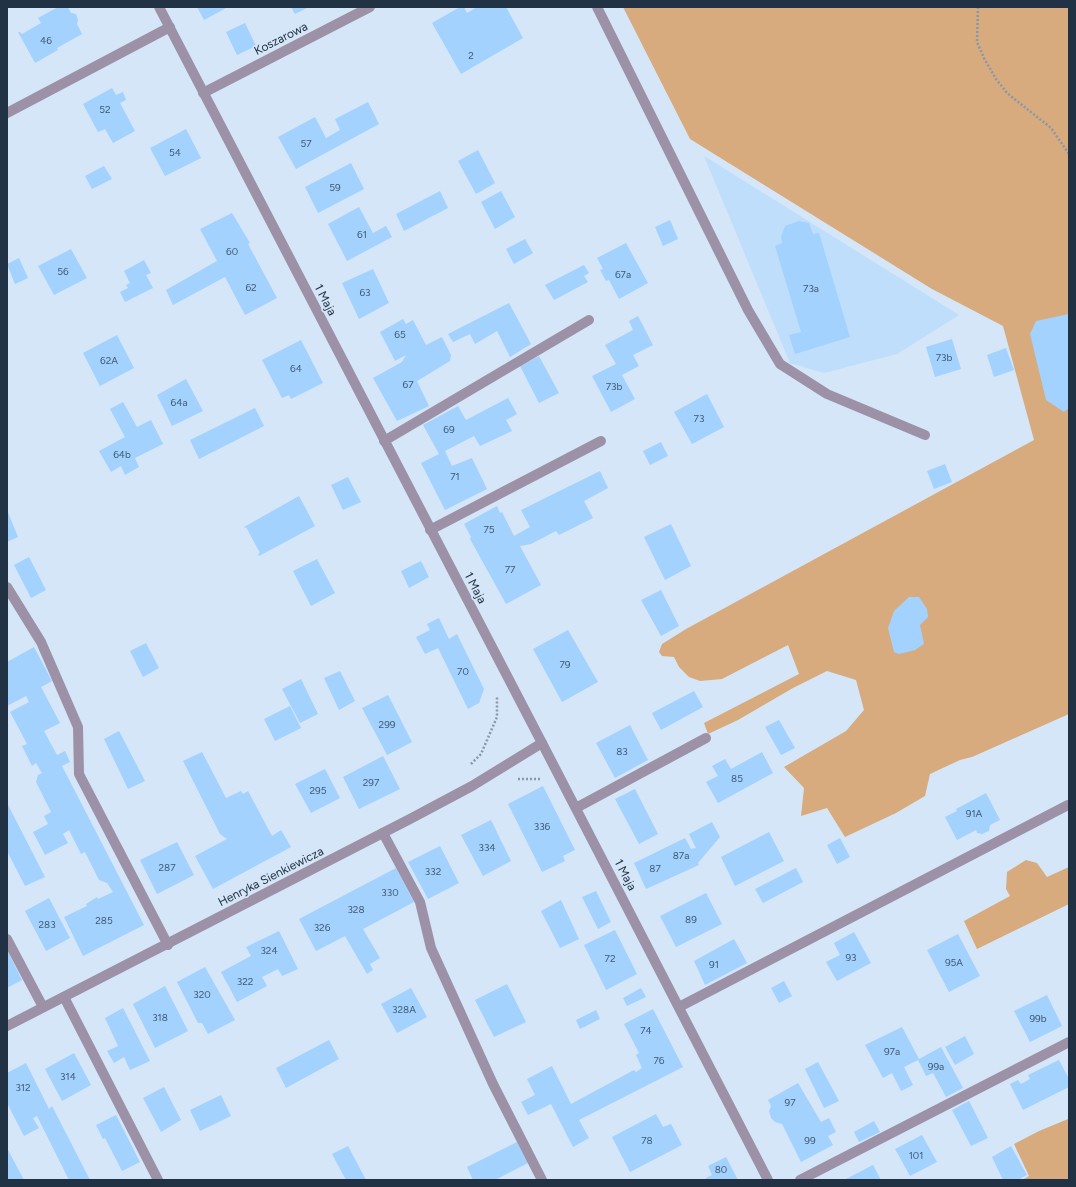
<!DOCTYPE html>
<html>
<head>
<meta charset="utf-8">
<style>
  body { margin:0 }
  #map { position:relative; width:1076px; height:1187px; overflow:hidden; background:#d4e6f7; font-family:Figtree,sans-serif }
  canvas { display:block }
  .frame { position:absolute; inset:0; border:8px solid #203243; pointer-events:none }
</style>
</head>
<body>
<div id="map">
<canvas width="1076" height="1187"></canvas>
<div class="frame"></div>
</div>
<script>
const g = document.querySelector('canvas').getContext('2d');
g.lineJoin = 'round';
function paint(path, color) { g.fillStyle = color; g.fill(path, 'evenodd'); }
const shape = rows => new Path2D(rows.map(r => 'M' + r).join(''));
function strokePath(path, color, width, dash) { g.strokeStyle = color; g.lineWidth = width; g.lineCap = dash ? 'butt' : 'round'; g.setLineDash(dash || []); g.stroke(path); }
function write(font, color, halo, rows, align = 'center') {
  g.font = font + ' Figtree,sans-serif'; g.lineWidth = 3.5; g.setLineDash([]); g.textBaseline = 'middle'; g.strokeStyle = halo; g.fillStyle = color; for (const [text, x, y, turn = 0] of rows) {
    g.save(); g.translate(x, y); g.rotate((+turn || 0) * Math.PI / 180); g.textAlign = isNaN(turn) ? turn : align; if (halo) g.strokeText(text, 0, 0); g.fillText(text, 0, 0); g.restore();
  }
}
paint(shape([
  [704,156,959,315,897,354,824,373,790,363]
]), '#bfdefb');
paint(shape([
  [623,7,1069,7,1069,714,972,757,960,760,930,774,925,796,896,813,845,837,827,808,801,816,804,788,784,767,846,731,864,710,856,680,827,671,793,688,738,720,708,734,704,723,799,674,788,645,722,679,700,681,689,677,679,667,674,657,662,656,659,652,662,644,686,629,1034,440,1003,326,932,289,690,139],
  [1026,860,1037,863,1047,877,1069,867,1069,904,977,949,964,921,1010,896,1006,889,1007,872],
  [1068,1119,1069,1180,1022,1180,1029,1176,1014,1144,1039,1131]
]), '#d7ab7d');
paint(shape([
  [58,7,68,7,71,13,76,14,78,20,77,24,82,34,57,48,58,50,35,63,18,32,20,32,22,34,41,23,38,18],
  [197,7,228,7,204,20],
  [291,7,309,7,295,14],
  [460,7,464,7,467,13,477,7,506,7,523,38,461,74,432,23],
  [245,23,256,46,237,55,226,32],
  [112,88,116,95,123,92,126,100,120,103,135,131,113,143,105,129,98,132,83,104],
  [368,102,379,124,296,169,278,137,315,117,326,138,340,130,335,119],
  [186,129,201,158,165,176,150,148],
  [478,150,495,183,476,194,458,161],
  [351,163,364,189,318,213,305,187],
  [104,166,112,179,92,189,85,176],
  [440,191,448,208,404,231,396,214],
  [501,191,515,217,495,229,481,202],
  [359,207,373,233,386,226,392,237,347,261,328,224],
  [232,213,250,243,248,244,277,298,245,315,225,277,173,305,166,290,217,261,200,229],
  [670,220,678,239,663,246,655,227],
  [799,221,809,223,813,234,819,233,850,337,795,354,789,335,801,332,775,246,782,243,781,237,785,226],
  [525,239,533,253,514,264,506,249],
  [626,243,648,283,619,299,609,280,606,281,600,270,603,269,597,258],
  [71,249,87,278,54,295,38,266],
  [19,258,28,278,15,284,7,264],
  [144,260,151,273,146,275,153,288,125,302,120,292,128,288,126,285,130,283,124,271],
  [584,265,589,273,584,276,588,282,554,300,545,285],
  [373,269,389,303,359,319,342,283],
  [509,303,531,344,510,357,497,331,475,344,470,334,453,342,448,334],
  [1069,314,1069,408,1064,412,1046,400,1030,334,1036,321],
  [638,316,653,345,633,355,639,366,622,375,635,399,611,412,592,376,616,364,605,345,633,330,629,321],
  [403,319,406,324,413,320,426,345,442,337,451,355,450,361,417,381,429,406,397,421,373,378,402,362,406,355,395,361,380,332],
  [117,335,134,368,100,386,83,353],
  [952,339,961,369,935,377,926,347],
  [301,340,323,383,291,399,289,395,282,398,262,360],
  [1006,348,1014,370,994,377,987,355],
  [539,356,559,393,539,403,520,366],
  [186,379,203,411,172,426,157,395],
  [707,394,724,427,692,444,674,412],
  [508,398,517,414,506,420,512,431,480,446,474,436,445,451,452,466,472,458,487,489,445,510,421,463,439,454,423,425,458,406,466,420],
  [123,402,137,427,151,420,163,444,135,458,139,467,125,475,121,466,111,472,99,451,125,437,110,409],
  [255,408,264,426,199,459,190,440],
  [661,442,668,456,650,465,643,451],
  [945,464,952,482,934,489,927,471],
  [600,471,608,488,584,501,593,518,559,535,556,531,531,544,520,546,541,585,506,604,470,539,471,537,464,524,497,506,500,513,502,512,514,536,530,527,521,510],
  [348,477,361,502,343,510,331,485],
  [299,496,315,526,259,556,258,554,260,553,246,527,245,528,244,527],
  [7,510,18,537,7,542],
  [671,524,691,566,665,580,644,537],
  [29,557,46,590,31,598,14,565],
  [317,559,335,593,311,606,293,571],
  [421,561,429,577,409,588,401,571],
  [661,590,679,626,661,636,641,600],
  [909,597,919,597,927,609,928,617,920,625,924,644,915,650,899,654,894,652,888,628,894,611],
  [439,618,449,639,457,634,484,689,479,703,468,709,438,648,425,654,416,637,430,630,427,624],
  [568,630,598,682,562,702,533,649],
  [146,643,159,668,143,677,130,651],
  [34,647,52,681,41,687,60,723,44,731,57,755,65,751,70,762,62,766,144,925,83,956,64,917,87,906,86,904,97,897,98,899,113,892,107,883,99,880,85,852,81,854,69,830,63,834,68,843,45,855,33,832,48,824,44,816,51,812,36,782,38,775,42,773,36,763,32,766,22,746,27,744,10,712,29,702,26,696,7,706,7,662],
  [340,671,355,701,339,710,324,678],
  [301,679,318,714,300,723,282,689],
  [694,691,703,707,661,730,652,713],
  [388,695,412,742,387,755,362,708],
  [290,706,301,728,275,741,264,719],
  [779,720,795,748,781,755,765,727],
  [630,725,648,760,615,778,596,743],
  [119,731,145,781,128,789,104,739],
  [202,752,226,798,241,791,243,794,248,791,272,836,281,830,291,847,213,889,195,856,227,839,220,834,183,761],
  [762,752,773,773,718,803,706,782,718,776,712,766,725,759,731,769],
  [383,756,400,789,359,809,343,777],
  [325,769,340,798,311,813,295,784],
  [543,786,575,850,563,856,565,861,542,872,508,804],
  [635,789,658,834,639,844,615,799],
  [986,793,1000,820,990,825,989,831,982,834,977,833,976,830,957,840,945,817,957,811,956,809],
  [7,803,45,877,25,886,7,851],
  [491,820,511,861,483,876,461,835],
  [712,822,720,837,698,863,699,865,646,889,634,863,685,838,691,849,696,848,689,834],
  [769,832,784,861,735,886,721,857],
  [840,838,850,857,837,864,827,845],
  [177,842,194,875,157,894,140,860],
  [440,846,459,883,428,899,408,862],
  [396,868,414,902,363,929,380,958,370,964,373,970,367,974,345,936,316,951,299,919],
  [796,868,803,882,763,903,755,889],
  [596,891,611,922,598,929,582,897],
  [706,893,722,924,676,947,660,916],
  [49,898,70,938,46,951,25,911],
  [561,900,579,939,560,948,541,911],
  [615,930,637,974,606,990,584,945],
  [279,931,298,969,282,976,278,969,262,977,267,986,237,1002,221,972,251,956,246,947],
  [854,932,871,963,837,981,826,962,840,955,834,943],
  [958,934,980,976,949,992,927,950],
  [734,939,747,963,705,985,694,961],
  [7,950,22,980,7,988],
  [205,967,235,1020,208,1034,202,1023,198,1023,177,982],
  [784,981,792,996,779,1003,771,988],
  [507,984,526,1022,494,1037,475,1000],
  [165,986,188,1031,155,1048,133,1004],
  [411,988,427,1017,397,1033,381,1004],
  [641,988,646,997,627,1006,623,998],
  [1047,995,1062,1026,1030,1042,1014,1011],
  [123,1008,150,1061,130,1070,124,1057,114,1063,107,1051,118,1046,105,1018],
  [653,1009,683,1067,579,1120,589,1138,573,1147,551,1104,528,1115,521,1102,535,1095,527,1079,552,1066,571,1104,634,1070,636,1072,642,1068,636,1055,639,1053,624,1024],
  [596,1010,600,1019,580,1029,576,1020],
  [902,1027,919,1059,941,1047,963,1088,946,1097,933,1073,926,1076,918,1060,904,1067,913,1085,901,1091,892,1073,883,1078,865,1045],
  [965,1036,974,1054,955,1065,945,1047],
  [329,1040,339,1059,286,1088,276,1068],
  [74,1053,91,1085,62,1101,45,1069],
  [1059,1060,1069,1079,1069,1087,1023,1110,1010,1084,1018,1080,1021,1084,1030,1079,1028,1075],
  [818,1062,839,1101,824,1108,805,1069],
  [26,1063,49,1109,52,1106,90,1180,69,1180,37,1116,33,1118,39,1128,24,1136,7,1103,7,1073],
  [798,1083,821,1122,829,1118,836,1132,828,1136,833,1145,801,1162,782,1124,775,1122,771,1118,769,1111,771,1106,768,1100],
  [164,1087,181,1120,161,1132,143,1098],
  [221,1095,231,1116,200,1131,190,1110],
  [969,1101,988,1138,971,1146,952,1110],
  [656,1114,663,1127,671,1124,682,1145,630,1172,612,1137],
  [116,1115,140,1162,122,1171,105,1138,103,1139,96,1125],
  [874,1121,880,1132,859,1142,854,1132],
  [922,1135,937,1162,910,1176,895,1149],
  [517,1142,528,1163,495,1180,473,1180,467,1167],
  [348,1146,366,1180,346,1180,332,1154],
  [1011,1146,1027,1175,1018,1180,1003,1180,992,1157],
  [7,1148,24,1180,7,1180],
  [726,1157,738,1180,707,1180,706,1178,712,1175,708,1166],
  [873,1165,881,1180,844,1180]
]), '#a3d2fe');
strokePath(shape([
  [978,7,977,42,984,58,996,79,1007,93,1051,128,1069,154],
  [471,764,481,754,497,717,497,697],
  [518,779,541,779]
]), '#8698a9', 2.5, [2, 2]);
strokePath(shape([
  [597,7,748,310,780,364,827,394,925,435],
  [7,113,170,27],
  [384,441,589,320],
  [430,530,601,441],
  [7,587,41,642,78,727,79,774,168,945],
  [576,808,706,738],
  [383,833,420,902,431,948,493,1084,542,1180],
  [7,939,43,1007],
  [64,997,158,1180],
  [679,1007,1068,805],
  [800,1180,1069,1042]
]), '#9c91a7', 10);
strokePath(shape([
  [203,93,370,7],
  [542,743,768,1180]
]), '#9c91a7', 10);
strokePath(shape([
  [7,1026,410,819,472,786,542,743,159,7]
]), '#9c91a7', 10);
write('10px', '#415a72', null, [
  ["46",46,41],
  ["2",471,56],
  ["52",105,110],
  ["57",306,144],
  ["54",175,153],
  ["59",335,188],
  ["61",362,235],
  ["60",232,252],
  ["56",63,272],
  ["67a",623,275],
  ["62",251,288],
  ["73a",811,289],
  ["63",365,293],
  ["65",400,335],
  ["73b",944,358],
  ["62A",109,361],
  ["64",296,369],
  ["67",408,385],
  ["73b",614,387],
  ["64a",179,403],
  ["73",699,419],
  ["69",449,430],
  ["64b",122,455],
  ["71",455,477],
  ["75",489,530],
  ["77",510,570],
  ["79",565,665],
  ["70",463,672],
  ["299",387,725],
  ["83",622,752],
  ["85",737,779],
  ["297",371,783],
  ["295",318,791],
  ["91A",974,814],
  ["336",542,827],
  ["334",487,848],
  ["87a",681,856],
  ["287",167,868],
  ["87",655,869],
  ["332",433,872],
  ["330",390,893],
  ["328",356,910],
  ["89",691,920],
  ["285",104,921],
  ["283",47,925],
  ["326",322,928],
  ["324",269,951],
  ["93",851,958],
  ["72",610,959],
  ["95A",954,963],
  ["91",714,965],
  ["322",245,982],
  ["320",202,995],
  ["328A",404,1010],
  ["318",160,1018],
  ["99b",1038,1019],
  ["74",646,1031],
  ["97a",892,1052],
  ["76",659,1061],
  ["99a",936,1067],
  ["314",68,1077],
  ["312",23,1088],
  ["97",790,1103],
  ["78",647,1141],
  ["99",810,1141],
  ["101",916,1156],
  ["80",721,1170]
]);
write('12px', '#203243', '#d4e6f7', [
  ["Koszarowa",281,39,-27],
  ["1 Maja",325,300,63],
  ["1 Maja",475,588,63],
  ["1 Maja",625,875,63],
  ["Henryka Sienkiewicza",271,877,-27]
]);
</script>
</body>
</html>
